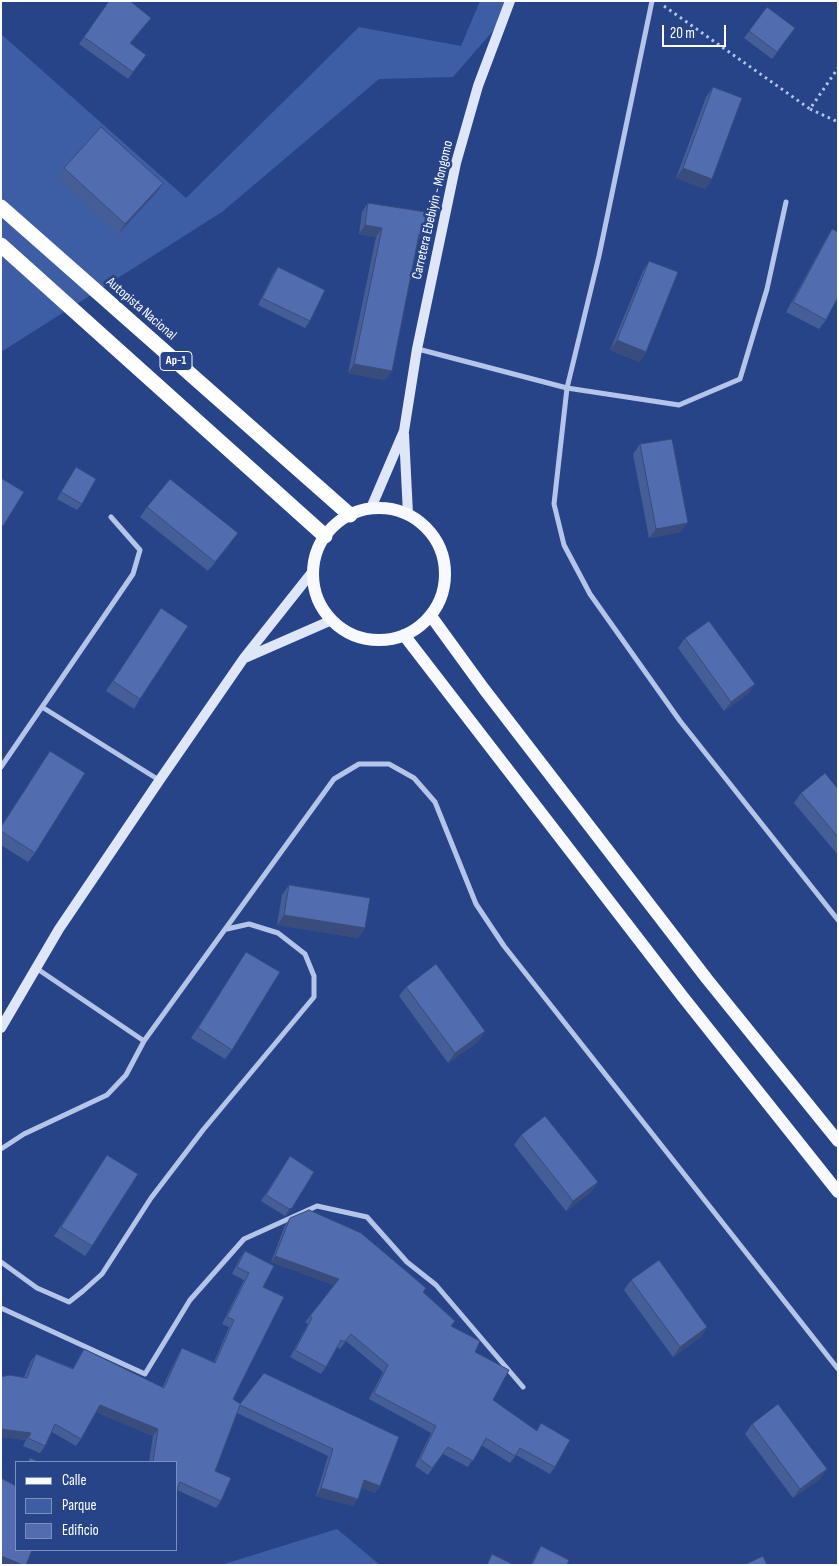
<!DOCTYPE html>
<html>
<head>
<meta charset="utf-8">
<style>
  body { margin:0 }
  #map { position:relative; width:839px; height:1566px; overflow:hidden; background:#284489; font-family:"Sofia Sans Condensed",sans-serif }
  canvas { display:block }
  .frame { position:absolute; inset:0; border:2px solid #fff; pointer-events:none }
  .legend { position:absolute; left:15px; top:1461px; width:162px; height:90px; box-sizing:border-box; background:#284489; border:1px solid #7e8fb8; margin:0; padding:6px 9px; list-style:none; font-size:15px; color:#fff }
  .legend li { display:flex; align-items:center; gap:10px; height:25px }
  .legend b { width:25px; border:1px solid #7e8fb8 }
  .scale { position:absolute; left:662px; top:25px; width:64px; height:22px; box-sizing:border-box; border:2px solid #fff; border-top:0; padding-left:6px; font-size:15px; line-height:18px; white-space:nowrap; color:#fff; -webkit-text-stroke:4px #284489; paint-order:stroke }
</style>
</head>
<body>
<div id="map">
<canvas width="839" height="1566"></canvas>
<div class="frame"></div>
<ul class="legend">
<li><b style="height:6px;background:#f8f9fe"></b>Calle</li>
<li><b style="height:14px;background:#3d5da5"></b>Parque</li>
<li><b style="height:14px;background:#516db0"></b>Edificio</li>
</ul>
<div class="scale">20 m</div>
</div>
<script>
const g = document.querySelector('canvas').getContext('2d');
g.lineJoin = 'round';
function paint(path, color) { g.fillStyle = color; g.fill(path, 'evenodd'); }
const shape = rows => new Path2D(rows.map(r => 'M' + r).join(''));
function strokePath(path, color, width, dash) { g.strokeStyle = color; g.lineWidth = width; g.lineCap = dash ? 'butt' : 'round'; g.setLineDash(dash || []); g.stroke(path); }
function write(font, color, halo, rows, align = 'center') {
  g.font = font + ' "Sofia Sans Condensed",sans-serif'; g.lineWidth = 5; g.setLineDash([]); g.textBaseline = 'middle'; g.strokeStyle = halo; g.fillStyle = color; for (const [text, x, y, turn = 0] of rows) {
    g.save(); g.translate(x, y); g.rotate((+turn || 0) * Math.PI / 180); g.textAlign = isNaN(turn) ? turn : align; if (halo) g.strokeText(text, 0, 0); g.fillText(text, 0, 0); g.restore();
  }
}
paint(shape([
  [480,1,511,1,505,17,453,77,379,79,222,212,1,352,1,34,186,198,359,27,461,46],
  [337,1529,380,1565,221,1565]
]), '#3d5da5');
strokePath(shape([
  [664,6,810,109,838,68],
  [810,109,838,122]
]), '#b5c5e9', 3, [2.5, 4]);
strokePath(shape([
  [652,1,599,256,567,388,554,504,564,545,590,594,680,721,838,920],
  [418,349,567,388,679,405,740,379,767,289,786,202],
  [111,517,140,550,133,574,42,707,159,780],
  [1,767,42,707],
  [36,968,144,1041],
  [1,1149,24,1134,107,1095,126,1075,144,1041,334,779,359,764,389,764,414,778,435,802,476,904,504,946,838,1369],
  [1,1262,37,1288,69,1302,83,1291,102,1274,151,1198,203,1130,314,997,314,976,305,954,278,933,249,924,227,929],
  [1,1308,145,1374,190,1300,244,1239,317,1206,367,1217,407,1262,436,1285,523,1387]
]), '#b5c5e9', 5);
strokePath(shape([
  [404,434,408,514],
  [371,508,404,431,417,349,456,163,478,86,510,1],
  [245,658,332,620],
  [1,1028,59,929,159,781,244,658,313,571]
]), '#dfe6f8', 10);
strokePath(shape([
  '313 574a66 66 0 1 1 132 0a66 66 0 1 1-132 0Z',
  [431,616,484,689,707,979,838,1141],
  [404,635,683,997,838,1192]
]), '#f8f9fe', 12);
strokePath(shape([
  [1,207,350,515],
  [1,245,325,536]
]), '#fff', 15);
paint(shape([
  [109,1,151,18,130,44,146,55,128,79,79,44],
  [767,7,795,28,772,59,744,38],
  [713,87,712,179,705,189,676,178,706,97],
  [64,168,163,183,156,193,118,234,57,178],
  [368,203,418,241,392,371,385,380,348,373,376,237,359,234,362,212],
  [832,229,826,320,819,329,786,312,826,239],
  [649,261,646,352,639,362,610,350,643,271],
  [278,267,310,321,305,328,258,305,273,274],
  [640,444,681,532,649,538,633,454],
  [76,467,82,504,77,510,57,499],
  [147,507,231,543,208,571,140,517],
  [161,608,140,699,134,709,106,691],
  [685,638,748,694,724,711,678,648],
  [50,751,35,853,28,862,1,845,1,826],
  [838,789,838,855,794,803,801,793],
  [289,885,365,928,358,938,277,925,282,895],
  [246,952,232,1050,225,1059,191,1038],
  [406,987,479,1041,448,1063,399,996],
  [521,1135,598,1182,591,1192,566,1211,514,1145],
  [107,1155,92,1246,85,1256,54,1236],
  [290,1156,314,1172,287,1215,285,1216,261,1201],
  [290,1218,423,1292,452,1326,475,1352,493,1400,536,1431,541,1423,555,1467,550,1474,516,1455,510,1463,481,1445,468,1467,443,1454,428,1475,415,1466,431,1433,369,1399,383,1372,346,1341,340,1349,337,1347,326,1367,321,1374,290,1357,308,1324,305,1322,334,1285,271,1262,285,1225],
  [245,1251,263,1287,233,1399,240,1404,264,1373,380,1486,375,1493,362,1488,353,1506,316,1496,328,1456,237,1413,215,1471,221,1501,216,1508,177,1490,176,1462,149,1462,153,1436,96,1412,81,1439,76,1446,52,1432,45,1446,40,1453,23,1446,26,1440,1,1437,1,1377,24,1377,31,1361,36,1354,73,1368,84,1349,162,1388,178,1355,182,1348,214,1362,229,1327,222,1324,244,1280,232,1274,240,1258],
  [631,1280,707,1327,701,1337,673,1357,624,1290],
  [752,1424,827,1469,820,1479,793,1498,745,1434],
  [541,1546,567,1565,531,1565,537,1552]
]), '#465e97');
paint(shape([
  [683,168,712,179,705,189,676,178],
  [163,183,156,193,118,234,125,224],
  [365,225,382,228,376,237,359,234],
  [419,234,423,235,416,244],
  [617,340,646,352,639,362,610,350],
  [354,364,392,371,385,380,348,373],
  [688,523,681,532,649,538,656,529],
  [238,533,231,543,208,571,215,562],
  [755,684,748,694,724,711,731,702],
  [284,915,365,928,358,938,277,925],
  [485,1031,479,1041,448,1063,455,1053],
  [598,1182,591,1192,566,1211,573,1201],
  [292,1208,287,1215,285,1216,289,1209],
  [275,1256,339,1279,334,1285,271,1262],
  [707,1327,701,1337,673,1357,680,1347],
  [100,1405,158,1429,153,1436,95,1412],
  [1,1430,2,1430,31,1433,26,1440,1,1437],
  [827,1469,820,1479,793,1498,800,1489],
  [364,1480,380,1486,375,1493,359,1487],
  [321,1488,358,1499,353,1506,316,1496],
  [1,1556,23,1565,1,1565]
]), '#394c7b');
const building = shape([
  [109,1,130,1,151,18,130,43,146,55,133,72,84,37,109,1],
  [767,7,795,28,777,52,749,31,767,7],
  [713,87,742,98,712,179,683,168,713,87],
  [101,127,163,183,125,224,64,168,101,127],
  [368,203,426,212,423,235,419,234,392,371,354,364,382,228,365,225,368,203],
  [832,229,838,232,838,297,826,320,793,302,832,229],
  [649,261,678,272,646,352,617,340,649,261],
  [278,267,325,290,310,321,262,298,278,267],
  [672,439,688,523,656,529,640,444,672,439],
  [76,467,96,479,82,504,61,492,76,467],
  [1,478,24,492,3,526,1,525,1,478],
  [170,479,238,533,215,562,147,507,170,479],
  [161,608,188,626,140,699,113,681,161,608],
  [709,621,755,684,731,702,685,638,709,621],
  [50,751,85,773,35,853,1,831,1,827,50,751],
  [825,773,838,789,838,837,801,793,825,773],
  [289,885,370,898,365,928,284,915,289,885],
  [246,952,280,972,232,1050,198,1028,246,952],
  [436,964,485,1031,455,1053,406,987,436,964],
  [545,1116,598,1182,573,1201,521,1135,545,1116],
  [107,1155,138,1174,92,1246,61,1227,107,1155],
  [290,1156,314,1172,292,1208,289,1209,266,1195,290,1156],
  [309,1210,361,1233,426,1288,423,1292,455,1321,451,1326,480,1341,475,1352,509,1370,493,1400,537,1431,541,1423,570,1440,555,1467,520,1448,515,1456,486,1438,473,1461,448,1447,432,1468,420,1459,436,1426,374,1393,388,1365,351,1334,344,1342,341,1340,326,1367,295,1350,312,1318,310,1316,339,1279,275,1256,290,1218,309,1210],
  [245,1251,274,1266,263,1287,284,1297,233,1399,240,1404,264,1373,399,1437,380,1486,364,1480,358,1499,321,1488,333,1449,240,1405,215,1471,231,1478,221,1501,180,1482,176,1491,176,1462,153,1462,158,1429,100,1405,81,1439,55,1424,45,1446,28,1438,31,1433,1,1429,1,1377,9,1375,27,1378,36,1354,73,1369,84,1349,164,1388,182,1348,215,1363,234,1320,227,1317,249,1273,237,1267,245,1251],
  [659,1260,707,1327,680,1347,631,1280,659,1260],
  [778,1404,827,1469,800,1489,752,1424,778,1404],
  [30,1458,39,1462,28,1462,30,1458],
  [1,1478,16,1486,16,1550,32,1550,26,1565,23,1565,1,1556,1,1478],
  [541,1546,569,1560,567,1565,532,1565,541,1546],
  [492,1554,514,1565,487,1565,492,1554],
  [763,1556,767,1565,744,1565,763,1556]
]);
paint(building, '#516db0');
strokePath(building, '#394c7b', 1);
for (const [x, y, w] of [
  [176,361,32]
]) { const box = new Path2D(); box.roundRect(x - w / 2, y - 9.5, w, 19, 4); g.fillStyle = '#284489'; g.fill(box); strokePath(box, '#fff', 1); }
write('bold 12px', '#fff', null, [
  ["Ap-1",176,361]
]);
write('14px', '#fff', '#284489', [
  ["Carretera Ebebiyin - Mongomo",433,210,-77],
  ["Autopista Nacional",141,309,41]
]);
</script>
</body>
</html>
